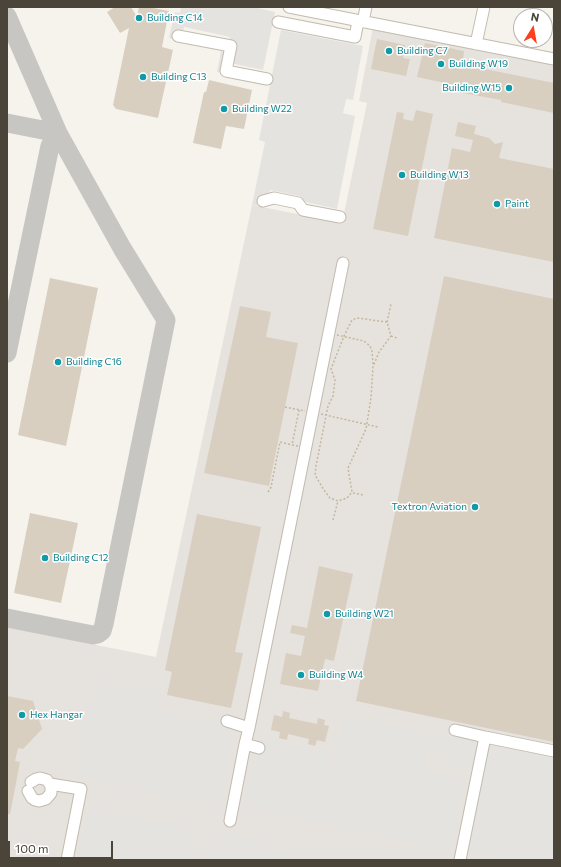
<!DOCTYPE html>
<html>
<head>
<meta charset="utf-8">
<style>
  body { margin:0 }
  #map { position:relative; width:561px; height:867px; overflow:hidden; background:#f6f3ec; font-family:Commissioner,sans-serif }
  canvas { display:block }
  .frame { position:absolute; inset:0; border:8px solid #4b4439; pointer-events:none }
  .north { position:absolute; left:513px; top:8px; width:40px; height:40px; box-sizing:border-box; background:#fff; border:1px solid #b7b4b0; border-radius:50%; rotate:11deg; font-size:11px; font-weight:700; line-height:16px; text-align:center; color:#4b4439 }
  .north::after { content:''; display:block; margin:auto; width:14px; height:18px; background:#fc3f1d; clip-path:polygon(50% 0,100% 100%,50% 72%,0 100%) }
  .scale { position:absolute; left:8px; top:841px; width:105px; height:18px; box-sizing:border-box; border:2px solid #4b4439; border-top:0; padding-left:5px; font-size:12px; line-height:14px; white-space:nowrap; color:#4b4439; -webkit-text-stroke:3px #fff; paint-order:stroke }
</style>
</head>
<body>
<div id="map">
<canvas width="561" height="867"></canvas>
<div class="frame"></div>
<div class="north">N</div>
<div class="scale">100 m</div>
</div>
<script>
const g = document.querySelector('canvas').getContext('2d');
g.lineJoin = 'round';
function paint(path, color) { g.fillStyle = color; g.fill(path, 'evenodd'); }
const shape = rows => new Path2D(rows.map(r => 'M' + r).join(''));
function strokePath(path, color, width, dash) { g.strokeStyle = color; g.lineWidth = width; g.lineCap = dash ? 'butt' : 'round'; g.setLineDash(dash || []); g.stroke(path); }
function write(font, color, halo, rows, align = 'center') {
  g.font = font + ' Commissioner,sans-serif'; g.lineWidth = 3; g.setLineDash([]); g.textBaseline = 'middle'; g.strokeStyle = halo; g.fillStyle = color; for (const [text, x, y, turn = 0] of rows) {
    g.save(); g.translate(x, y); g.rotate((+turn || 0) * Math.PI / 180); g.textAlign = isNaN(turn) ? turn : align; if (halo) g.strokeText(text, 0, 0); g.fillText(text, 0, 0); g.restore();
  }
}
paint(shape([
  [373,27,554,62,554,860,7,860,7,627,156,657,252,205,342,223,367,103,359,101]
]), '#e6e2dd');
paint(shape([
  [181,7,253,7,275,12,263,70,230,63,228,74,217,72,221,51,225,52,227,50,230,37,184,27,181,41,169,38,175,12,180,13],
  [281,30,363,46,353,100,347,99,346,100,343,113,355,116,337,209,306,202,299,196,270,190,266,207,252,205,265,142,259,140],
  [99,680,155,692,153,710,230,726,229,730,231,732,234,733,219,809,206,807,207,801,204,799,201,801,200,805,140,792,140,788,137,786,134,786,132,791,91,782,92,776,74,773,89,703,93,704,95,702],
  [345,717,429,734,428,740,430,741,423,777,424,778,426,778,427,773,463,780,450,849,325,823,325,816,334,767,335,759,342,722,344,722],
  [461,723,542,739,546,743,554,744,554,860,508,860,467,852,483,765,466,762,463,766,448,761,444,755,431,752,435,731,443,733,444,741,448,742,449,739,450,731,454,725,457,724,460,724],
  [259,738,326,753,325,758,332,768,323,816,323,823,245,807],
  [89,809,121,814,121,821,134,825,137,817,193,830,189,860,78,860],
  [226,834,275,846,285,856,286,860,205,860,211,841,222,840]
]), '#e5e3e0');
strokePath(shape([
  [7,16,58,133,122,248,166,320,104,624,102,631,98,634,93,635,7,618],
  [7,123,58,133,50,146,7,353]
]), '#c8c6c3', 19);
paint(shape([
  [115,7,131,7,137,17,139,7,148,7,169,11,162,47,173,50,158,118,116,109,113,105,129,28,120,33,107,12],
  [377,39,405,45,403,58,410,59,406,76,371,69],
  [425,43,464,51,463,59,476,62,475,67,554,83,554,113,501,102,501,100,463,93,464,87,417,77],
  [209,80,252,90,244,129,226,126,221,149,193,143,204,92,206,92],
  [416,110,433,114,408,236,373,229,397,112,404,113,403,119,413,121],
  [458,122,476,126,474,134,489,138,495,144,503,142,499,158,554,169,554,262,434,238,452,148,470,152,473,140,455,136],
  [444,276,554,299,554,742,356,701],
  [50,278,98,288,66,446,18,435],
  [240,306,271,312,266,337,298,343,269,486,204,473],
  [30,513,78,523,61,603,14,593],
  [197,514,261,527,235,652,243,653,231,708,167,695,172,672,165,670],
  [319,566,353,574,334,661,325,659,318,691,280,684,286,653,301,656,305,636,290,633,292,625,307,628],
  [7,696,33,701,42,729,23,749,18,748,15,761,20,762,10,814,7,814],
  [283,711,290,713,289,718,317,724,318,718,325,720,324,725,329,726,325,742,317,740,315,746,308,744,309,739,288,734,287,740,279,738,280,732,271,730,274,715,282,717]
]), '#d8cfc1');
const minor = shape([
  [289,7,554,59],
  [278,22,355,37,358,21],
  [363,22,366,7],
  [178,36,231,46,226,71,267,79],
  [476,44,484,7],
  [263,201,274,198,298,203,303,210,340,217],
  [227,721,249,728],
  [455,730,485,737],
  [245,744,259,748],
  [50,784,81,789,67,860],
  [28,791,32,798,35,800,39,801,46,799,51,793,51,786,47,780,40,778,36,779,31,782],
  [230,821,245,744,249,728,343,263],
  [460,860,485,737,554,751]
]);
strokePath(minor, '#c2bbae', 13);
strokePath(shape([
  [387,322,357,318,352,320,344,336,331,369,335,380,333,396,328,406,316,466,315,475,324,490,330,498,338,501,347,498,352,492,348,468,366,429,371,398,373,367,379,352,391,336,387,322,391,304],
  [337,335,364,341,370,346,372,351,373,364],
  [391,336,397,338],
  [285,407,305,411],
  [321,414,378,427],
  [298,446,292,445,299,410],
  [268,492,271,487,280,442,292,445],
  [353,493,364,495],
  [333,520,338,501]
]), '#c4b79f', 1.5, [2, 2]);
strokePath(minor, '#fff', 11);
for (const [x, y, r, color] of [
  [139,18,4,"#0f9aa8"],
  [389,51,4,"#0f9aa8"],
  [441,64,4,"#0f9aa8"],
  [143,77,4,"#0f9aa8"],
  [509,88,4,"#0f9aa8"],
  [224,109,4,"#0f9aa8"],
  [402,175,4,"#0f9aa8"],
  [497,204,4,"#0f9aa8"],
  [58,362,4,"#0f9aa8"],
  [475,507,4,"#0f9aa8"],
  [45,558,4,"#0f9aa8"],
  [327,614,4,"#0f9aa8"],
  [301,675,4,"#0f9aa8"],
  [22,715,4,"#0f9aa8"]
]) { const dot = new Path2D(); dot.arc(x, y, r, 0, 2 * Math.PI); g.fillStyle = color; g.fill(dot); strokePath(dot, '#fff', 1.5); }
write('10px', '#0d838f', '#fff', [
  ["Building C14",147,18],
  ["Building C7",397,51],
  ["Building W19",449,64],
  ["Building C13",151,77],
  ["Building W15",501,88,"right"],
  ["Building W22",232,109],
  ["Building W13",410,175],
  ["Paint",505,204],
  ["Building C16",66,362],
  ["Textron Aviation",467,507,"right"],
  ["Building C12",53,558],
  ["Building W21",335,614],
  ["Building W4",309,675],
  ["Hex Hangar",30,715]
], 'left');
</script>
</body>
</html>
